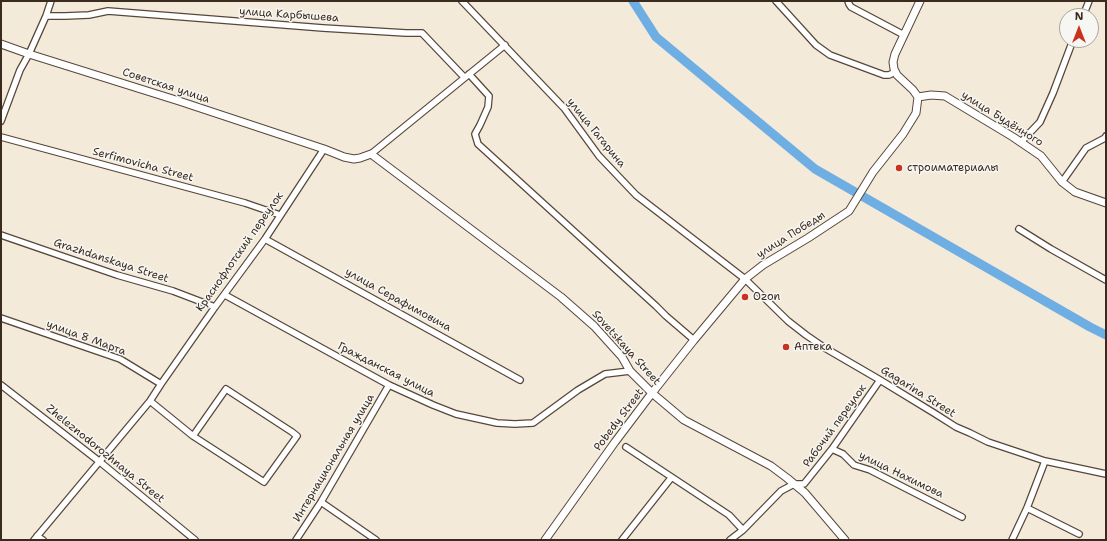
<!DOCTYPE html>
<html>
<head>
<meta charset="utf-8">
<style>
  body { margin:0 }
  #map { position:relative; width:1107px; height:541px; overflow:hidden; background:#f4eada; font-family:"Shantell Sans",sans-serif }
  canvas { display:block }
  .frame { position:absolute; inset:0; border:2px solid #3b2a1e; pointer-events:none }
  .north { position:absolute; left:1059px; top:8px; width:40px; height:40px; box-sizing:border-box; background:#f6f6f2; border:1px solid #aba49d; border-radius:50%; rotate:0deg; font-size:11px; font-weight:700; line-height:16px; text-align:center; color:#3b2a1e }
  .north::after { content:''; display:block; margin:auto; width:14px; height:18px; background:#c8321e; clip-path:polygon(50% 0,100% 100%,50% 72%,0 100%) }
</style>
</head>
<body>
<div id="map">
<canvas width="1107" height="541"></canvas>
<div class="frame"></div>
<div class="north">N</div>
</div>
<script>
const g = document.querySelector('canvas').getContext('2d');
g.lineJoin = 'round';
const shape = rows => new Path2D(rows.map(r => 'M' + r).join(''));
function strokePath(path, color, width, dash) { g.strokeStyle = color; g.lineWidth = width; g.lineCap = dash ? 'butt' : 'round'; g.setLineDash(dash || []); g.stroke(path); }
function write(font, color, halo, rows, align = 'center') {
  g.font = font + ' "Shantell Sans",sans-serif'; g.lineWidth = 3; g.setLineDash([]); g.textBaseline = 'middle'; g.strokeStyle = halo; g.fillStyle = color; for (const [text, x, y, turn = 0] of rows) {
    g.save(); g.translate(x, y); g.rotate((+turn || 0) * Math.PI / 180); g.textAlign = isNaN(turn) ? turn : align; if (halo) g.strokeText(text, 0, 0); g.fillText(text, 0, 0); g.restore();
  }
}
strokePath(shape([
  [633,1,656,37,815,169,1090,327,1106,335]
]), '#6eaee2', 9);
const minor = shape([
  [462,1,564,108,599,156,636,195,745,279,788,321,806,335,825,348,880,380,934,413,956,427,970,433,988,442,1045,461,1106,474],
  [776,1,816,45,830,55,884,75,889,75,895,72],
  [848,1,849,4,851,7,904,35],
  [46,16,65,16,89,15,108,11,323,28,406,33,422,33,464,77],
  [1083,16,1089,1],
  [469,74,489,96,488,107,480,125,475,134,478,144,656,306,666,316,694,340],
  [1,121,20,70,29,54,46,16,51,1],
  [1,137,245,203,280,215],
  [1021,142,1040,122,1053,93,1073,40],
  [371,154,505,45],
  [1062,182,1086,148,1105,138,1106,136],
  [1019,229,1051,249,1106,280],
  [1,235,117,275,173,291,215,307],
  [265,239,520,380],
  [225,295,389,385,433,405,456,414,497,423,515,424,533,423,578,390,605,374,630,371],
  [1,318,120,359,161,384],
  [1,385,100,462,195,540],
  [150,401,193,436,264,482,297,436,292,432,226,389,193,436],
  [626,447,729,515,743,530],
  [832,449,843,454,854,465,870,470,962,517],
  [321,502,376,540],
  [1027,508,1079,534],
  [37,536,43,540],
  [34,540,150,401,161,384,215,307,265,239,324,149],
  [296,540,321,502,389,385],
  [622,540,671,478],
  [730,540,743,530,781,491,794,484,804,484,832,449,880,380],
  [1012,540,1027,508,1045,461]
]);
const tertiary = shape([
  [1,44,29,54,179,101,324,149,344,157,354,159,360,158,371,154,561,297,594,326,622,357,630,371,652,393,684,420,771,466,787,478,805,493,845,540],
  [918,97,931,95,945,96,1013,137,1041,156,1062,182,1075,192,1106,203],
  [545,540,615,442,652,393,694,340,745,279,763,265,808,238,849,211,873,172,903,134,916,113,918,97,913,90,897,75,894,69,893,62,895,54,920,1]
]);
strokePath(minor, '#57473a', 8);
strokePath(tertiary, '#57473a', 9);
strokePath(minor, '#fff', 5.5);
strokePath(tertiary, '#fff', 7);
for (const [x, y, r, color] of [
  [899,168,4,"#c8321e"],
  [745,297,4,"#c8321e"],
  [786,347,4,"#c8321e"]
]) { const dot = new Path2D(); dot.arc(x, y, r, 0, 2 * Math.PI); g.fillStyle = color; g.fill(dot); strokePath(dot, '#f6f6f2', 1.5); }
write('11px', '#3b2a1e', '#f6f6f2', [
  ["улица Карбышева",289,15,4],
  ["Советская улица",166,86,18],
  ["улица Будённого",1002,119,32],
  ["улица Гагарина",596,133,51],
  ["Serfimovicha Street",143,165,15],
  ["улица Победы",791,235,-32],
  ["Краснофлотский переулок",240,252,-55],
  ["Grazhdanskaya Street",111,261,18],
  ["улица Серафимовича",398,300,29],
  ["улица 8 Марта",86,338,20],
  ["Sovetskaya Street",626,348,48],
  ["Гражданская улица",386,370,27],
  ["Gagarina Street",918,392,32],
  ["Pobedy Street",619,420,-53],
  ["Рабочий переулок",835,426,-54],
  ["Zheleznodorozhnaya Street",105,454,39],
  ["Интернациональная улица",334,458,-59],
  ["улица Нахимова",901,475,26]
]);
write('11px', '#3b2a1e', '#f6f6f2', [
  ["строиматериалы",907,168],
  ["Ozon",753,297],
  ["Аптека",794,347]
], 'left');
</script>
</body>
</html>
